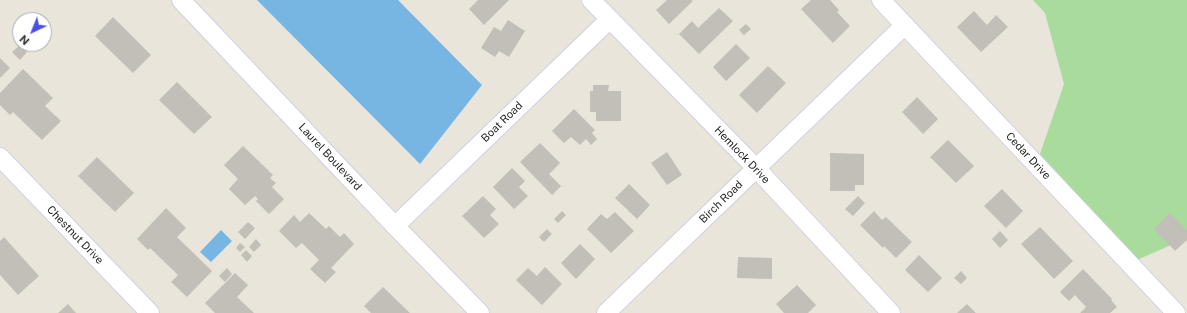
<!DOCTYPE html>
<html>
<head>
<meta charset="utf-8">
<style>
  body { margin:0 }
  #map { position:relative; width:1187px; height:313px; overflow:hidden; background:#e9e5db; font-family:"Public Sans",sans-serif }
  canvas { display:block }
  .north { position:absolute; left:12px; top:12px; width:40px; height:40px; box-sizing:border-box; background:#fff; border:1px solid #a9a9a9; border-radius:50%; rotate:223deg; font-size:11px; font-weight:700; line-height:16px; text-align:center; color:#282828 }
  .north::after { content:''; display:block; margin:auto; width:14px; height:18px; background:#494fe8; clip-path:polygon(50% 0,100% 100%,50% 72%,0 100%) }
</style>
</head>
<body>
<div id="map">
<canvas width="1187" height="313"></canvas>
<div class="north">N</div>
</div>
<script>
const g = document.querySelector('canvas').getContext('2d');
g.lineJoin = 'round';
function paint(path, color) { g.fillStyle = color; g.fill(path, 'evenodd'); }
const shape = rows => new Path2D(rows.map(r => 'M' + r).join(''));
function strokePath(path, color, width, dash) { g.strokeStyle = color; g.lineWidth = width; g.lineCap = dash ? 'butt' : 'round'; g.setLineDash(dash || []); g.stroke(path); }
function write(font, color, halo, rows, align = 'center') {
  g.font = font + ' "Public Sans",sans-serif'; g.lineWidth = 3; g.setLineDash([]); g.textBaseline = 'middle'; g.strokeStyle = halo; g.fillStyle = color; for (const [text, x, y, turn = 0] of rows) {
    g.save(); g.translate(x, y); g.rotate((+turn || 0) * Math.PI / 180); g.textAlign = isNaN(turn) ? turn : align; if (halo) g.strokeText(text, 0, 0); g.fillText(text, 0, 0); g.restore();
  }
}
paint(shape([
  [1033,0,1187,0,1187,238,1137,260,1040,154,1064,84,1045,13]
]), '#a8db9c');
paint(shape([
  [257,0,398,0,482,85,420,164],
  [221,230,232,241,211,262,200,252]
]), '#77b6e2');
paint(shape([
  [478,0,509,0,484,25,469,9],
  [667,0,691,0,693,1,669,24,656,10],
  [811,0,830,0,839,10,837,12,850,26,833,43,801,9],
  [719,8,733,21,699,54,679,34,692,21,698,28],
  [974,11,987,25,996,15,1008,27,981,52,957,27],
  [113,17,151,55,133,73,95,36],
  [508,20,525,31,509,57,499,51,495,57,481,48,494,27,501,31],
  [746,24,751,29,744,35,739,30],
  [736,44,750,58,726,81,713,67],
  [20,45,27,52,20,60,12,52],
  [0,58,10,68,0,78],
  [768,66,786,83,757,113,739,95],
  [23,69,53,98,45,106,61,121,42,140,13,112,10,115,0,105,0,93],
  [177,82,212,117,194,134,159,100],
  [593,85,609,85,608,91,621,91,621,121,596,121,596,112,590,112,590,91,593,91],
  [917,97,938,119,923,134,902,112],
  [574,109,595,130,592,133,597,139,591,145,586,139,580,145,571,137,564,143,552,131],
  [948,140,974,166,956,183,930,157],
  [540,143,560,163,549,174,561,186,552,195,520,162],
  [243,146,273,175,270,178,276,183,272,187,284,199,269,214,256,201,258,199,255,196,245,205,229,189,238,179,224,165],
  [667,152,682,175,667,185,651,163],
  [830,153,864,154,864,185,855,185,855,191,830,191],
  [97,157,134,193,115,212,78,176],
  [512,168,525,181,519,187,528,196,514,209,493,187],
  [629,184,650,205,637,219,615,198],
  [1002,189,1023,211,1006,228,984,206],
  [483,196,496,209,490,215,499,224,484,238,462,216],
  [858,196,865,203,853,216,845,209],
  [166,208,186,228,177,237,212,271,187,297,171,282,178,275,150,248,148,250,137,239],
  [562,211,566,215,558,223,554,219],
  [874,211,882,220,886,217,912,242,896,258,884,246,883,248,860,225],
  [615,212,634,231,611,253,587,229,601,214,607,219],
  [309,213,326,229,329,226,340,237,344,233,354,244,331,268,336,272,325,283,310,269,319,260,302,243,296,248,279,231,294,215,300,222],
  [1170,213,1187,230,1187,240,1175,251,1154,229],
  [248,222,255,228,245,239,238,232],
  [1040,227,1073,261,1054,279,1021,244],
  [547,229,552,234,544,242,539,237],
  [1000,231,1008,240,1000,248,992,239],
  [4,237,39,276,18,295,0,275,0,241],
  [256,239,261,245,254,252,249,247],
  [240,243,245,247,240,252,236,248],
  [580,244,595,259,576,279,561,263],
  [246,250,252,256,247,262,241,255],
  [919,255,942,278,928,292,905,270],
  [738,257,772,258,772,279,737,278],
  [545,267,562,284,542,305,516,280,528,268,537,276],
  [227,268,232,274,225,282,219,276],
  [1083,269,1112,299,1111,300,1117,307,1110,313,1080,313,1086,307,1075,295,1069,301,1060,292],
  [961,271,967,278,961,284,954,278],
  [235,273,248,285,237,297,254,313,215,313,205,303],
  [797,285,816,305,808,313,784,313,776,304],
  [383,287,410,313,371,313,364,306],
  [68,304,76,313,58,313],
  [967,304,976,313,957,313]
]), '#c1bfb7');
const street = shape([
  [181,0,395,226,480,313],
  [591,0,756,168,891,313],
  [881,0,1176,313],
  [0,157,150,313],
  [395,226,610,19],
  [606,313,905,25]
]);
strokePath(street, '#d0d1e0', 20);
strokePath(street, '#fff', 18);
write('11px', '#282828', '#fff', [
  ["Boat Road",502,122,-44],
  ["Hemlock Drive",742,155,46],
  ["Cedar Drive",1028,156,47],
  ["Laurel Boulevard",330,157,47],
  ["Birch Road",721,202,-44],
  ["Chestnut Drive",75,235,46]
]);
</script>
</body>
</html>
